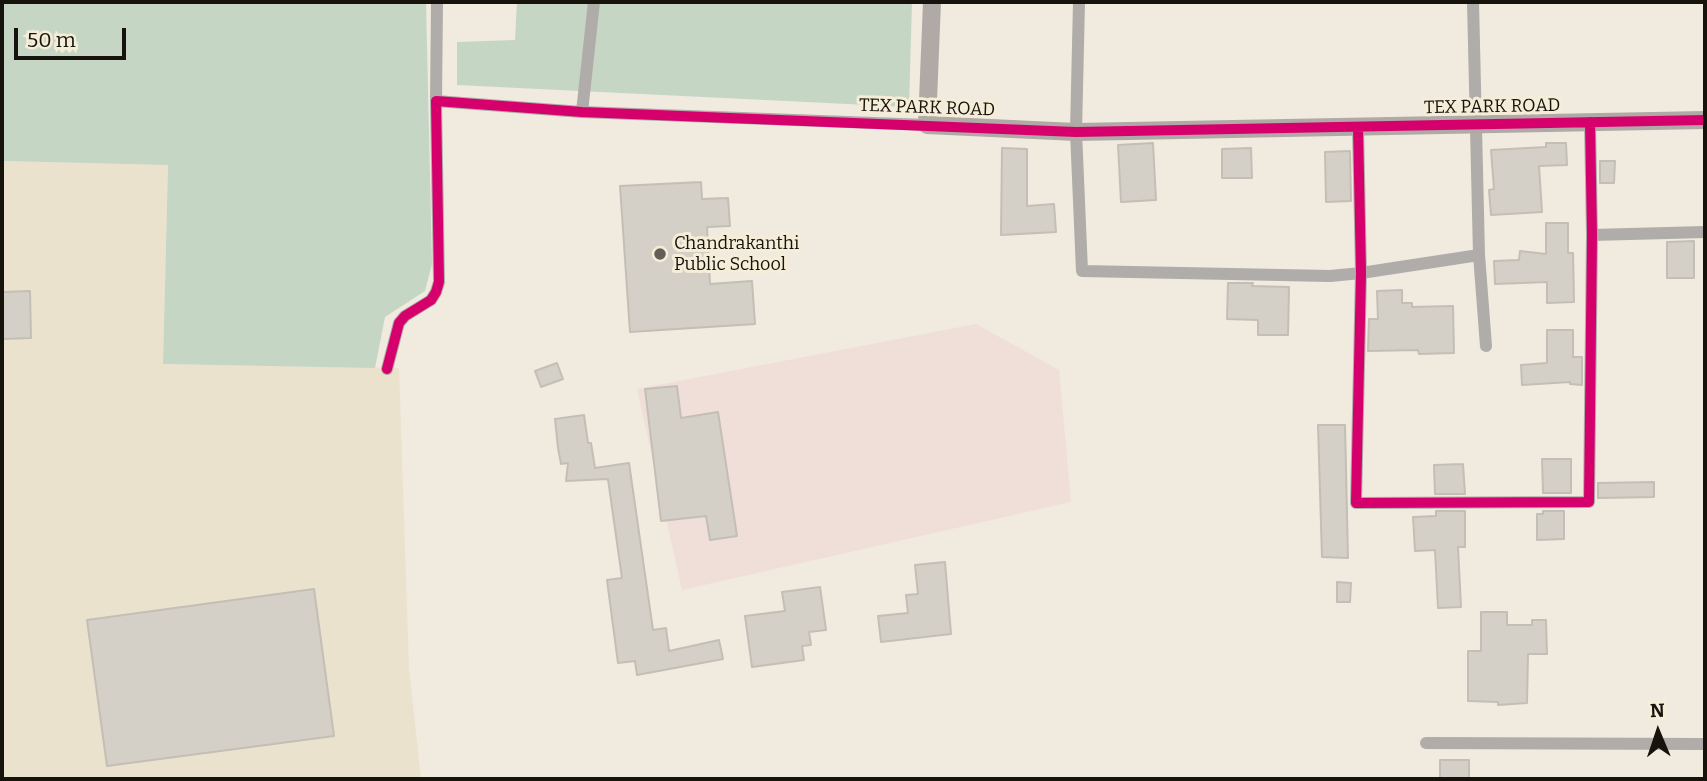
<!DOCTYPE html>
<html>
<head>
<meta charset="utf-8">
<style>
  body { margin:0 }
  #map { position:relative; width:1707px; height:781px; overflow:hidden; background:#f0eadf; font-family:Bitter,serif }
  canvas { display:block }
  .frame { position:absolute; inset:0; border:4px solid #16130c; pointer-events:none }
  .north { position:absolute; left:1623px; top:697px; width:70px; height:70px; -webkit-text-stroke:5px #f6edd9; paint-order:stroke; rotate:358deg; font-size:19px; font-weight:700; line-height:28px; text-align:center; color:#16130c }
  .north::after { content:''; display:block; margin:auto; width:24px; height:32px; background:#16130c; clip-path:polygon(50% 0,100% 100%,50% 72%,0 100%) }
  .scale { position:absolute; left:14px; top:28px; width:112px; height:32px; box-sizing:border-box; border:4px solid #16130c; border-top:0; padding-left:9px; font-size:21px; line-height:24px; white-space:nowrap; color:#16130c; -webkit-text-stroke:5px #f6edd9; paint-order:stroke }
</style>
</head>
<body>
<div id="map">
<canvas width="1707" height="781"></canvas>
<div class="frame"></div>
<div class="north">N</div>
<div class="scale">50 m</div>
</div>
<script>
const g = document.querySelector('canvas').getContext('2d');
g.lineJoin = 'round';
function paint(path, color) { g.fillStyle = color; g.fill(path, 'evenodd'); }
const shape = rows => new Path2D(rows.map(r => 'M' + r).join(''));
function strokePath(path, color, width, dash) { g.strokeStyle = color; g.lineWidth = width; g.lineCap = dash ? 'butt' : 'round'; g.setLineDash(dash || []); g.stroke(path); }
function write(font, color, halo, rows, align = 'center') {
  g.font = font + ' Bitter,serif'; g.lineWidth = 6; g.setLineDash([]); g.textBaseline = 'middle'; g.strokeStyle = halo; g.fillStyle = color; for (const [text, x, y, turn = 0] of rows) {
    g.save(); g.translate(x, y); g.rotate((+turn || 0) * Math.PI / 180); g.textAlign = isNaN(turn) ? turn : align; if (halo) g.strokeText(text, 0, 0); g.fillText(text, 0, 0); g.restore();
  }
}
paint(shape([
  [2,161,168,165,163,364,399,368,409,669,421,779,2,779]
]), '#ebe2ce');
paint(shape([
  [976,324,1059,370,1071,502,682,590,637,389]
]), '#f0dfd8');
paint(shape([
  [2,2,426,2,432,264,425,291,385,317,375,368,163,364,168,165,2,161],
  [517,2,912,2,909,107,457,85,457,42,515,40]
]), '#c5d6c5');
const building = shape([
  [1153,143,1156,200,1121,202,1118,145,1153,143],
  [1546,143,1566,143,1567,165,1539,166,1542,212,1491,215,1489,190,1494,189,1491,150,1546,147,1546,143],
  [1002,148,1027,149,1027,206,1054,204,1056,232,1001,235,1002,148],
  [1251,148,1252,178,1222,178,1222,149,1251,148],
  [1350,151,1351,201,1326,202,1325,152,1350,151],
  [1600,161,1615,161,1614,183,1600,183,1600,161],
  [701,182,702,199,728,198,730,226,707,227,710,284,752,281,755,324,630,332,620,186,701,182],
  [1546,223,1568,223,1568,253,1573,253,1574,302,1547,303,1547,282,1495,284,1494,261,1519,260,1520,251,1546,254,1546,223],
  [1694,241,1694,278,1667,278,1667,242,1694,241],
  [1228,283,1253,283,1252,286,1289,287,1288,335,1258,335,1258,320,1227,319,1228,283],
  [1402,290,1402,303,1412,303,1412,307,1453,306,1454,353,1419,354,1418,350,1368,351,1369,319,1378,319,1377,291,1402,290],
  [30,291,31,338,2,339,2,292,30,291],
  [1547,330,1573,330,1573,357,1582,357,1582,385,1570,384,1570,382,1522,385,1521,365,1547,363,1547,330],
  [557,363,563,379,541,387,535,371,557,363],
  [677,386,681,418,718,412,737,536,710,540,706,516,661,521,645,389,677,386],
  [584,415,588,443,591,443,595,468,629,463,653,630,666,628,669,651,719,640,723,659,637,675,635,661,618,663,607,580,622,578,608,479,566,481,568,463,561,464,558,448,555,419,584,415],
  [1318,425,1345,425,1348,558,1322,557,1318,425],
  [1542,459,1571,459,1571,493,1543,493,1542,459],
  [1463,464,1465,494,1435,494,1434,465,1463,464],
  [1654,482,1654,497,1598,498,1598,483,1654,482],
  [1436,511,1465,511,1465,547,1458,547,1461,607,1438,608,1435,550,1415,551,1413,517,1436,516,1436,511],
  [1543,511,1564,511,1564,539,1537,540,1537,514,1543,514,1543,511],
  [945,562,951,634,881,642,878,616,908,613,906,595,918,594,915,565,945,562],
  [1337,582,1351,583,1350,602,1337,602,1337,582],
  [820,587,826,630,809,632,811,645,802,646,804,660,752,667,745,616,785,611,782,592,820,587],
  [314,589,334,736,107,766,87,620,314,589],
  [1481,612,1507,612,1507,625,1532,625,1532,620,1546,620,1547,654,1528,654,1527,703,1498,705,1498,702,1468,701,1468,651,1481,651,1481,612],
  [1440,760,1469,760,1469,779,1440,779,1440,760]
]);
paint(building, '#d5d0c7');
strokePath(building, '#c3bfb6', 2);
strokePath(shape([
  [1079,2,1076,132,1082,271,1330,276,1361,273,1479,255],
  [1473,2,1479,255,1486,346],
  [436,101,437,2],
  [582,112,594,2],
  [1358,127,1361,273,1356,503,1589,502,1592,235,1590,122],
  [1592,235,1705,232],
  [387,369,399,323,405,316,431,300,436,292,439,282,436,101,582,112,927,125],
  [1426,743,1705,744]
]), '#afaca9', 12);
strokePath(shape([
  [932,2,927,125,1076,132,1705,120]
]), '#afaaa6', 18);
strokePath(shape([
  [1358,127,1361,273,1356,503,1589,502,1592,235,1590,122],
  [387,369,399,323,405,316,431,300,436,292,439,282,436,101,582,112,1076,132,1705,120]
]), '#d6006c', 10);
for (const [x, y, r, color] of [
  [660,254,7,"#625e56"]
]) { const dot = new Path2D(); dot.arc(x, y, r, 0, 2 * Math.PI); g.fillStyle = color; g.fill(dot); strokePath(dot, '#f6edd9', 2.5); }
write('18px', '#16130c', '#f6edd9', [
  ["TEX PARK ROAD",1492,107,-1],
  ["TEX PARK ROAD",927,108,2]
]);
write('18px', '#16130c', '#f6edd9', [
  ["Chandrakanthi",674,244],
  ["Public School",674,265]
], 'left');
</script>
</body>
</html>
